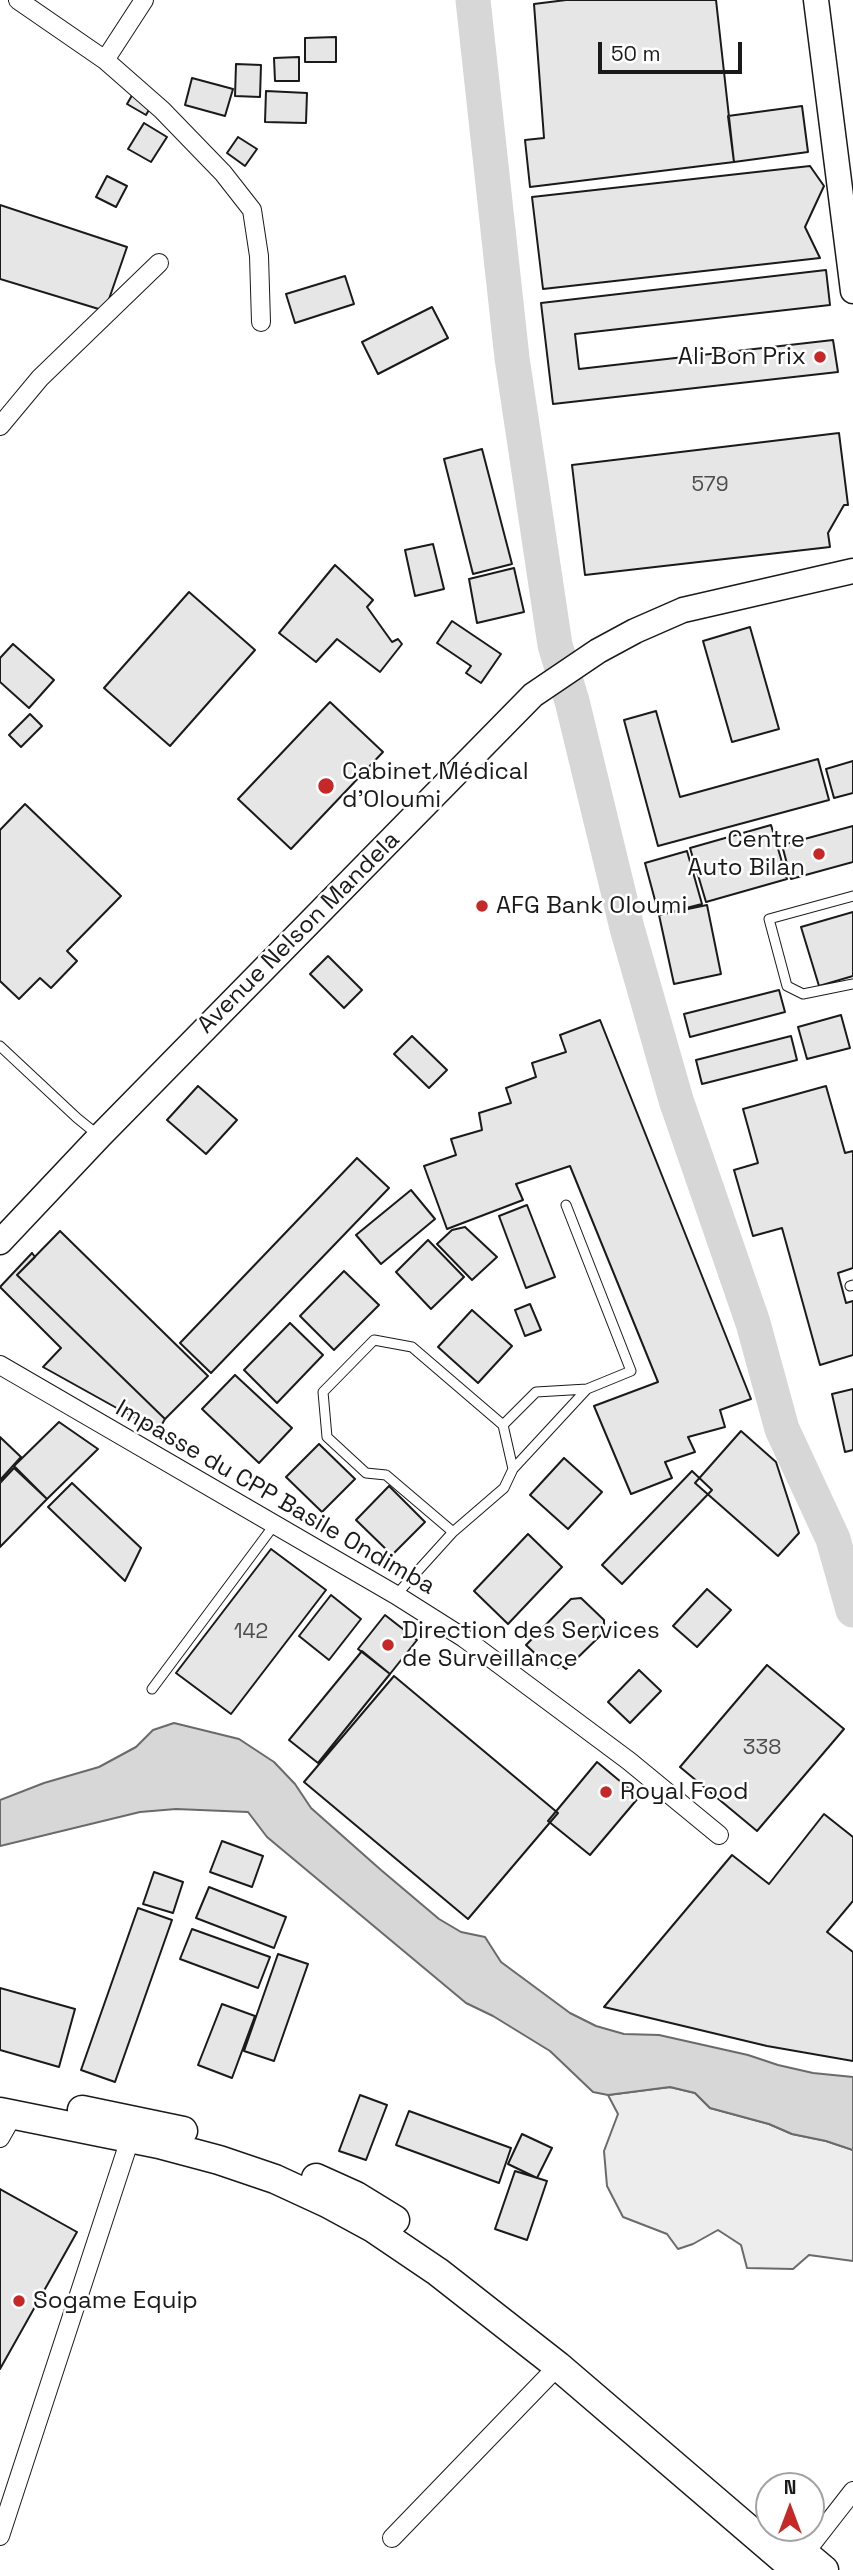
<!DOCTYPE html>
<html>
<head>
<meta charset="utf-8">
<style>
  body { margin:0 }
  #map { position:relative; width:853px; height:2570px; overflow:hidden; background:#fff; font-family:"Space Grotesk",sans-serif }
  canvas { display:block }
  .north { position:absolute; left:755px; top:2472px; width:70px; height:70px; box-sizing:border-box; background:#fff; border:2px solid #a3a3a3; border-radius:50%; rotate:0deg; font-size:19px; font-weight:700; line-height:28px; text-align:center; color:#1a1a1a }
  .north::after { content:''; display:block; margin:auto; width:24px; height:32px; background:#c62828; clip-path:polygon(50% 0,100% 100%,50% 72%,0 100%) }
  .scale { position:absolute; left:598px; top:42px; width:144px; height:32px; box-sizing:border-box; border:4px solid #1a1a1a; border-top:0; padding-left:9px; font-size:21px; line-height:24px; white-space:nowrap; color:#1a1a1a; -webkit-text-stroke:5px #fff; paint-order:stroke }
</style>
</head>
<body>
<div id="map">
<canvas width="853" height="2570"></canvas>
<div class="north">N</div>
<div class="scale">50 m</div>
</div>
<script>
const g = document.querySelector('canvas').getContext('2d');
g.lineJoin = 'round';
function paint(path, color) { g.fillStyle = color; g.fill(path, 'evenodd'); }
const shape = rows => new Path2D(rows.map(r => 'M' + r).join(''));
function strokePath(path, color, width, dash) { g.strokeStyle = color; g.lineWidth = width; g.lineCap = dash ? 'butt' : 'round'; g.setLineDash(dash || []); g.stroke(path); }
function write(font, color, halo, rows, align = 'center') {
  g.font = font + ' "Space Grotesk",sans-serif'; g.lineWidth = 5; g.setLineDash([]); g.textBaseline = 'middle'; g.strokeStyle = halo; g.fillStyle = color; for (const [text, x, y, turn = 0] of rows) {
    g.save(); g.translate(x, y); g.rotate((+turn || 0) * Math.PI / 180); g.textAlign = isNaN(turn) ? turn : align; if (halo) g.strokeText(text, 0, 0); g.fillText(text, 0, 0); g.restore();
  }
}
const green = shape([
  [670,2087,695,2093,710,2108,769,2124,792,2134,826,2141,853,2150,853,2261,809,2255,793,2269,747,2268,741,2245,718,2230,693,2244,678,2249,667,2234,623,2217,607,2186,604,2151,618,2114,608,2095,670,2087]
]);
paint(green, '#ededed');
strokePath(green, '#6a6a6a', 2);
const water = shape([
  [174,1723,239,1739,274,1762,295,1784,311,1808,381,1870,439,1919,461,1932,485,1937,501,1962,570,2013,596,2026,624,2034,659,2035,748,2055,778,2065,813,2073,853,2077,853,2150,826,2141,792,2134,769,2124,710,2108,695,2093,670,2087,608,2095,593,2092,550,2051,493,2016,466,2003,267,1837,248,1812,176,1809,140,1812,0,1846,0,1800,44,1783,99,1767,136,1747,153,1730,174,1723]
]);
paint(water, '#d7d7d7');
strokePath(water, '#6a6a6a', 2);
strokePath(shape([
  [473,0,512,358,555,645,572,701,627,928,676,1100,753,1323,782,1429,833,1539,853,1610]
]), '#d7d7d7', 35);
const building = shape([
  [566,0,716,0,734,162,530,187,525,140,544,138,534,4,566,0],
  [336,37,336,62,305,62,305,38,336,37],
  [299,57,299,81,275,81,274,58,299,57],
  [236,64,261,65,260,97,235,96,236,64],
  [192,78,233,89,225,116,185,105,192,78],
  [138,85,157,96,146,115,127,104,138,85],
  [266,91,307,93,306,123,265,122,266,91],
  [802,106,808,152,734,162,728,116,802,106],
  [144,123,167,137,151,162,128,149,144,123],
  [238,137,257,149,245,166,227,153,238,137],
  [810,166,824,186,805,227,820,258,543,289,532,197,810,166],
  [107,176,127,186,116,207,96,197,107,176],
  [0,205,127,247,108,302,102,310,0,279,0,205],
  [826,270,830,305,575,334,579,369,833,340,838,372,553,404,541,303,826,270],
  [345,276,354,304,295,323,286,294,345,276],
  [432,307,448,338,378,374,362,342,432,307],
  [839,433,848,505,844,505,828,533,830,547,585,575,572,465,839,433],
  [482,449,512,564,473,574,444,459,482,449],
  [433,544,444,589,415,596,405,550,433,544],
  [335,565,373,600,367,607,392,642,398,639,402,644,380,672,337,639,316,662,279,633,335,565],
  [514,568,524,612,477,623,469,579,514,568],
  [189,592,255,650,170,746,104,688,189,592],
  [452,621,501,654,481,683,466,673,471,666,437,643,452,621],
  [750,627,779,729,732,742,703,641,750,627],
  [13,644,54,680,29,708,0,682,0,658,13,644],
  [330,702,383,752,291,849,238,799,330,702],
  [656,711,680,797,818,759,829,800,658,846,624,720,656,711],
  [30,714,42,726,21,747,9,735,30,714],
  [853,761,853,793,834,798,826,769,853,761],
  [25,804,121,896,67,951,77,961,51,988,40,978,19,999,0,981,0,830,25,804],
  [771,825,787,879,706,902,690,848,771,825],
  [853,826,853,862,791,879,782,845,853,826],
  [687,851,702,904,659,915,645,863,687,851],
  [707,905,721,974,674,984,659,915,707,905],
  [853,912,853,976,819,986,801,927,853,912],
  [328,956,362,990,344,1008,310,974,328,956],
  [779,990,785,1012,690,1037,684,1014,779,990],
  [841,1015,850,1048,807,1059,798,1027,841,1015],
  [600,1020,751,1399,720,1410,725,1427,688,1437,695,1452,665,1462,672,1478,631,1494,594,1406,658,1382,570,1166,516,1184,523,1200,447,1229,424,1166,456,1155,451,1139,482,1130,479,1113,511,1103,506,1088,536,1077,532,1063,566,1052,560,1035,600,1020],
  [412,1036,447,1070,429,1088,394,1054,412,1036],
  [791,1036,797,1060,702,1084,696,1060,791,1036],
  [198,1086,237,1120,206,1154,167,1120,198,1086],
  [826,1086,845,1153,853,1151,853,1268,838,1273,846,1303,853,1301,853,1355,820,1365,782,1228,753,1236,734,1170,758,1163,743,1109,826,1086],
  [357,1158,389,1188,211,1373,180,1343,357,1158],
  [411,1190,435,1219,381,1264,356,1235,411,1190],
  [527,1205,555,1277,526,1288,499,1216,527,1205],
  [465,1227,497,1257,472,1280,437,1244,452,1230,465,1227],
  [60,1231,208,1376,165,1419,17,1275,60,1231],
  [428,1240,464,1277,431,1309,396,1272,428,1240],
  [32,1253,35,1257,17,1275,165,1419,158,1431,43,1367,61,1348,0,1287,32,1253],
  [344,1271,379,1305,334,1350,300,1316,344,1271],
  [530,1304,541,1330,525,1336,515,1310,530,1304],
  [472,1310,512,1346,478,1383,438,1347,472,1310],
  [290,1323,323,1355,277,1403,244,1370,290,1323],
  [235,1375,292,1428,259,1463,202,1409,235,1375],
  [853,1389,853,1450,845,1452,832,1394,853,1389],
  [59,1422,98,1449,47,1499,14,1466,59,1422],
  [741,1431,776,1462,799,1533,778,1556,695,1483,741,1431],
  [0,1437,21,1457,0,1480,0,1437],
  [319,1444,355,1479,322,1512,286,1477,319,1444],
  [564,1458,602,1492,568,1529,530,1495,564,1458],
  [14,1468,47,1499,0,1547,0,1483,14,1468],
  [692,1471,712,1490,622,1584,602,1565,692,1471],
  [72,1483,141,1548,125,1581,48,1507,72,1483],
  [389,1486,425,1522,392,1555,356,1520,389,1486],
  [528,1534,562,1567,508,1624,474,1591,528,1534],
  [271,1549,326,1590,231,1714,176,1673,271,1549],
  [707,1589,731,1610,697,1647,673,1626,707,1589],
  [331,1595,361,1619,329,1660,299,1636,331,1595],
  [581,1598,604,1620,604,1632,566,1669,561,1665,558,1668,550,1660,545,1663,526,1645,571,1599,581,1598],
  [385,1615,417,1640,390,1674,358,1649,385,1615],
  [362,1651,390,1674,318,1763,289,1740,362,1651],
  [767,1665,844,1729,757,1831,680,1767,767,1665],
  [639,1670,661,1691,630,1723,608,1702,639,1670],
  [394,1676,558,1813,468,1919,304,1782,394,1676],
  [597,1762,639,1797,590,1855,548,1821,597,1762],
  [824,1814,853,1837,853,1901,827,1932,853,1952,853,2061,767,2046,604,2007,732,1855,769,1884,824,1814],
  [222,1841,263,1856,252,1887,210,1872,222,1841],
  [154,1872,183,1882,173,1913,143,1904,154,1872],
  [209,1887,286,1917,274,1948,196,1918,209,1887],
  [138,1908,172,1920,115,2082,81,2070,138,1908],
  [192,1929,270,1957,258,1988,180,1959,192,1929],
  [278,1954,308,1964,274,2061,244,2051,278,1954],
  [0,1988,75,2009,59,2067,0,2050,0,1988],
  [222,2004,255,2016,232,2078,198,2065,222,2004],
  [360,2095,387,2105,366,2160,339,2151,360,2095],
  [409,2111,511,2148,499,2183,396,2145,409,2111],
  [522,2134,552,2148,537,2178,508,2164,522,2134],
  [515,2171,547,2181,527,2240,495,2229,515,2171],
  [0,2189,77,2232,0,2369,0,2189]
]);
paint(building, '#e6e6e6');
strokePath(building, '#1a1a1a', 2);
const lane = shape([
  [853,896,769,919,787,986,803,994,853,984],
  [0,1046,77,1118,98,1135],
  [850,1286,853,1285],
  [513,1469,587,1389],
  [453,1532,386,1475,366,1473,327,1437,323,1392,374,1340,412,1347,503,1425],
  [396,1595,453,1532,504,1488,513,1469,503,1425,536,1392,587,1389,631,1371,566,1205],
  [152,1689,275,1524]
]);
const street = shape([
  [18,0,105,60],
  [144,0,105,60,162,110,223,173,252,210,259,256,261,322],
  [0,426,40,378,159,263],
  [0,1365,396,1595,464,1638,629,1761,719,1835],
  [0,2138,13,2115],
  [0,2536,130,2139],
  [392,2538,558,2366],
  [800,2559,853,2491]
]);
const secondary = shape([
  [816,0,853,291],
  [0,1242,100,1136,533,695,598,651,635,631,683,610,853,571]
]);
const primary = shape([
  [82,2110,183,2131],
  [0,2112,159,2144,219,2160,275,2179,327,2203,373,2228,438,2272,558,2366,796,2570],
  [316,2178,356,2196,395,2220],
  [786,2538,824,2570]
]);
strokePath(lane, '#1a1a1a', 11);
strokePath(street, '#1a1a1a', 20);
strokePath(secondary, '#1a1a1a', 27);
strokePath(primary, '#1a1a1a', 31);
strokePath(lane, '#fff', 9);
strokePath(street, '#fff', 18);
strokePath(secondary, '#fff', 24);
strokePath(primary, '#fff', 28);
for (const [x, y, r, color] of [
  [820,357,7,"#c62828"],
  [326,786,9,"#c62828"],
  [819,854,7,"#c62828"],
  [482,906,7,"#c62828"],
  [388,1645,7,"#c62828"],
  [606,1792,7,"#c62828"],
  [19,2301,7,"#c62828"]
]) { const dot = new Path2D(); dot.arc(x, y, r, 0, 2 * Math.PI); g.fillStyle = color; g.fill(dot); strokePath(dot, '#fff', 2.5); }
write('21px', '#4d4d4d', null, [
  ["579",710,485],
  ["142",251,1632],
  ["338",762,1748]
]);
write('24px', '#1a1a1a', '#fff', [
  ["Ali Bon Prix",806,357,"right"],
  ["Cabinet Médical",342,772],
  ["d'Oloumi",342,800],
  ["Centre",805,840,"right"],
  ["Auto Bilan",805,868,"right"],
  ["AFG Bank Oloumi",496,906],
  ["Direction des Services",402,1631],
  ["de Surveillance",402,1659],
  ["Royal Food",620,1792],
  ["Sogame Equip",33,2301]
], 'left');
write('24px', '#1a1a1a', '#fff', [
  ["Avenue Nelson Mandela",299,933,-45],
  ["Impasse du CPP Basile Ondimba",275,1498,30]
]);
</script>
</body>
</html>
